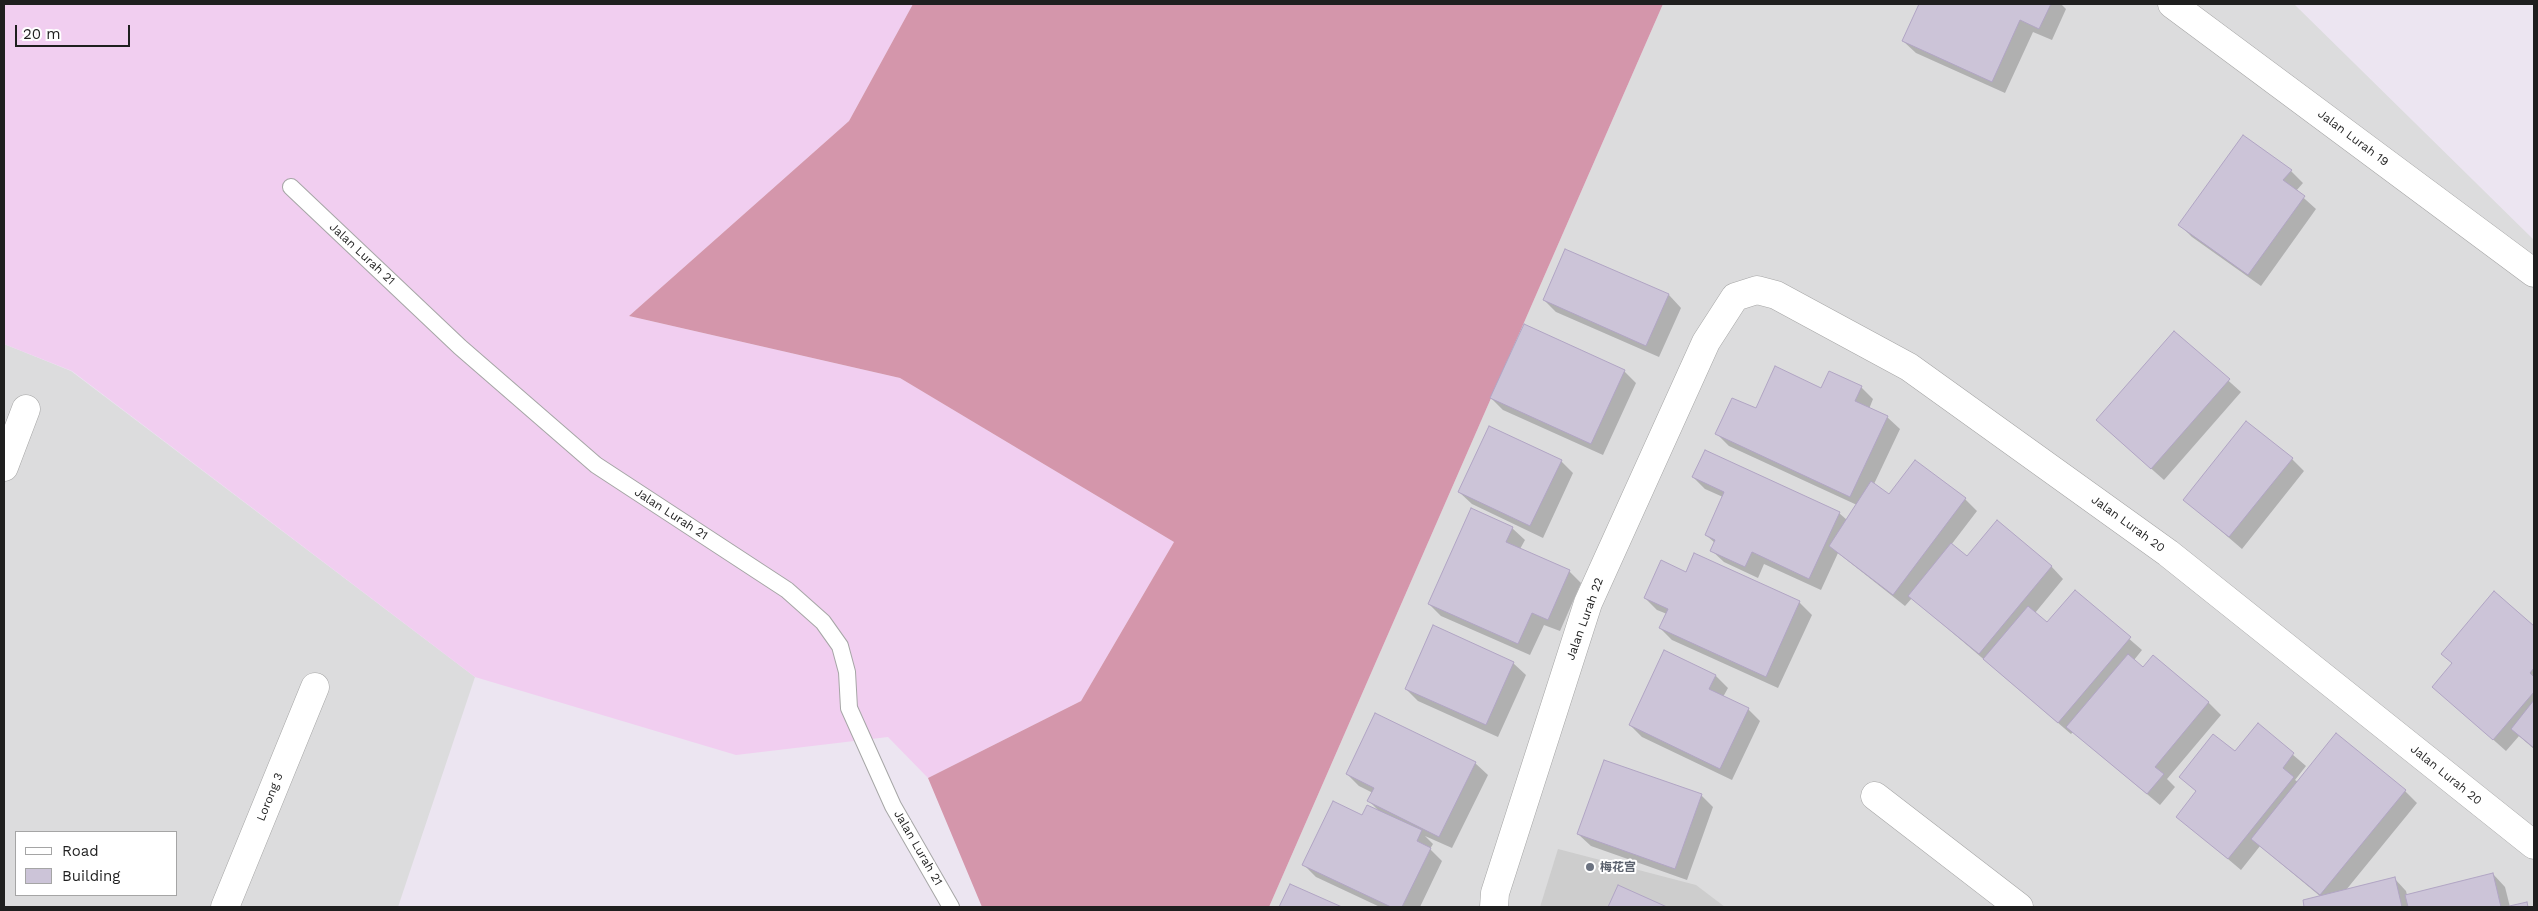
<!DOCTYPE html>
<html>
<head>
<meta charset="utf-8">
<style>
  body { margin:0 }
  #map { position:relative; width:2538px; height:911px; overflow:hidden; background:#ece5f1; font-family:"Work Sans",sans-serif }
  canvas { display:block }
  .frame { position:absolute; inset:0; border:5px solid #1f1f1f; pointer-events:none }
  .legend { position:absolute; left:15px; top:831px; width:162px; height:65px; box-sizing:border-box; background:#fff; border:1px solid #a5a5a5; margin:0; padding:6px 9px; list-style:none; font-size:15px; color:#1f1f1f }
  .legend li { display:flex; align-items:center; gap:10px; height:25px }
  .legend b { width:25px; border:1px solid #a5a5a5 }
  .scale { position:absolute; left:15px; top:25px; width:115px; height:22px; box-sizing:border-box; border:2px solid #1f1f1f; border-top:0; padding-left:6px; font-size:15px; line-height:18px; white-space:nowrap; color:#1f1f1f; -webkit-text-stroke:4px #fff; paint-order:stroke }
</style>
</head>
<body>
<div id="map">
<canvas width="2538" height="911"></canvas>
<div class="frame"></div>
<ul class="legend">
<li><b style="height:6px;background:#fff"></b>Road</li>
<li><b style="height:14px;background:#ccc4d8"></b>Building</li>
</ul>
<div class="scale">20 m</div>
</div>
<script>
const g = document.querySelector('canvas').getContext('2d');
g.lineJoin = 'round';
function paint(path, color) { g.fillStyle = color; g.fill(path, 'evenodd'); }
const shape = rows => new Path2D(rows.map(r => 'M' + r).join(''));
function strokePath(path, color, width, dash) { g.strokeStyle = color; g.lineWidth = width; g.lineCap = dash ? 'butt' : 'round'; g.setLineDash(dash || []); g.stroke(path); }
function write(font, color, halo, rows, align = 'center') {
  g.font = font + ' "Work Sans","Noto Sans SC",sans-serif'; g.lineWidth = 4; g.setLineDash([]); g.textBaseline = 'middle'; g.strokeStyle = halo; g.fillStyle = color; for (const [text, x, y, turn = 0] of rows) {
    g.save(); g.translate(x, y); g.rotate((+turn || 0) * Math.PI / 180); g.textAlign = isNaN(turn) ? turn : align; if (halo) g.strokeText(text, 0, 0); g.fillText(text, 0, 0); g.restore();
  }
}
paint(shape([
  [1663,4,2294,4,2534,240,2534,907,1269,907],
  [4,344,71,371,475,677,398,907,4,907],
  [16,832,176,832,176,895,16,895]
]), '#dcdcdd');
paint(shape([
  [1558,849,1696,885,1725,907,1540,907]
]), '#cdcdcd');
paint(shape([
  [4,4,913,4,849,121,629,316,900,378,1174,542,1081,701,928,778,888,737,736,755,475,677,72,371,4,344]
]), '#f1cef0');
paint(shape([
  [913,4,1663,4,1269,907,982,907,928,778,1081,701,1174,542,900,378,629,316,849,121]
]), '#d496ab');
paint(shape([
  [1920,4,2061,4,2066,9,2052,40,2033,32,2005,93,1916,53,1903,41],
  [2291,171,2303,183,2296,191,2316,209,2261,286,2192,237,2180,225],
  [1566,251,1669,295,1681,308,1659,357,1556,312,1544,300],
  [2174,332,2241,392,2164,480,2110,432],
  [1624,371,1636,383,1603,455,1503,410,1491,398],
  [1861,387,1873,399,1869,409,1887,417,1900,429,1874,484,1889,496,1965,499,1977,511,1951,545,1968,558,2051,566,2063,579,2035,613,2048,624,2075,592,2142,650,2134,660,2143,669,2208,702,2221,715,2167,779,2175,787,2160,805,2073,732,2071,734,1912,598,1905,606,1838,553,1821,590,1764,564,1758,578,1724,562,1711,550,1715,543,1706,535,1723,497,1705,489,1693,477,1839,513,1847,520,1857,505,1729,446,1717,434,1756,410,1822,389],
  [2292,459,2304,471,2242,549,2185,500],
  [1561,461,1573,473,1543,538,1472,504,1459,492],
  [1512,528,1525,540,1520,549,1569,571,1581,583,1560,631,1544,625,1530,655,1441,616,1429,604],
  [1694,555,1800,603,1812,615,1778,688,1672,640,1660,628,1667,614,1657,610,1645,598,1686,573],
  [2495,593,2534,627,2534,749,2519,736,2506,751,2434,687,2453,664,2442,653],
  [1665,652,1716,676,1728,688,1723,697,1748,709,1760,721,1732,780,1642,737,1630,725],
  [1513,663,1526,675,1498,737,1418,701,1406,689],
  [1376,715,1475,763,1488,775,1452,848,1425,836,1433,844,1430,849,1442,861,1420,907,1380,907,1316,877,1304,865,1363,816,1379,811,1369,801,1373,793,1359,786,1347,774],
  [2258,725,2306,766,2295,780,2298,782,2405,791,2417,803,2346,890,2394,878,2406,891,2407,895,2493,874,2505,887,2510,907,2306,907,2304,901,2321,897,2260,846,2241,870,2177,816,2197,792,2180,776,2235,753],
  [1701,795,1713,807,1687,880,1591,846,1578,834],
  [1290,885,1339,907,1281,907],
  [1618,887,1664,907,1609,907]
]), '#0003');
const building = shape([
  [1919,4,2051,4,2039,29,2020,20,1992,82,1902,41,1919,4],
  [2243,135,2292,170,2283,180,2305,196,2248,275,2178,225,2243,135],
  [1565,249,1669,294,1646,346,1543,300,1565,249],
  [1524,324,1625,370,1591,444,1490,398,1524,324],
  [2174,331,2230,379,2151,469,2096,420,2174,331],
  [1775,366,1821,388,1829,371,1862,386,1855,401,1888,416,1850,497,1715,434,1732,398,1756,408,1775,366],
  [2246,421,2293,458,2229,537,2183,500,2246,421],
  [1489,426,1562,460,1530,526,1458,492,1489,426],
  [1705,450,1840,512,1809,579,1752,552,1745,567,1710,551,1715,540,1705,535,1724,492,1692,477,1705,450],
  [1915,460,1966,498,1893,595,1829,546,1871,481,1889,494,1915,460],
  [1471,508,1513,527,1506,542,1570,570,1548,620,1532,613,1518,644,1428,604,1471,508],
  [1997,520,2052,566,1979,654,1908,596,1951,543,1967,556,1997,520],
  [1694,553,1800,601,1766,677,1659,628,1668,609,1644,598,1661,560,1686,572,1694,553],
  [2075,590,2131,637,2058,723,1983,659,2028,606,2047,622,2075,590],
  [2494,591,2534,626,2534,668,2530,673,2534,677,2534,692,2493,740,2432,687,2452,663,2441,654,2494,591],
  [1433,625,1514,662,1486,725,1405,689,1433,625],
  [1664,650,1716,675,1709,689,1749,708,1720,769,1629,725,1664,650],
  [2128,654,2143,667,2153,655,2209,702,2155,767,2164,774,2147,794,2066,727,2128,654],
  [2534,700,2534,748,2511,729,2534,700],
  [1375,713,1476,762,1439,837,1367,801,1374,788,1346,774,1375,713],
  [2258,723,2294,753,2283,768,2294,777,2228,859,2176,817,2196,791,2179,777,2213,734,2235,751,2258,723],
  [2336,733,2406,790,2320,895,2251,839,2336,733],
  [1604,760,1702,794,1675,869,1577,834,1604,760],
  [1333,801,1362,815,1367,805,1422,830,1417,841,1431,848,1402,907,1391,907,1302,865,1333,801],
  [2493,873,2501,907,2408,907,2405,895,2493,873],
  [2395,877,2402,907,2304,907,2303,900,2395,877],
  [1290,884,1342,907,1279,907,1290,884],
  [1618,885,1667,907,1608,907,1618,885],
  [2527,902,2528,907,2505,907,2527,902]
]);
paint(building, '#ccc4d8');
strokePath(building, '#b1a5c4', 1);
const service = shape([
  [291,187,460,347,596,465,787,590,823,622,840,646,847,672,849,708,893,806,951,907]
]);
const minor = shape([
  [2172,4,2534,273],
  [4,467,26,409],
  [1875,796,2019,907],
  [225,907,315,687],
  [1494,907,1495,893,1588,603,1706,342,1735,297,1757,290,1776,295,1909,367,2168,553,2534,845]
]);
strokePath(service, '#a6a6a6', 18);
strokePath(minor, '#a6a6a6', 29);
strokePath(service, '#fff', 16);
strokePath(minor, '#fff', 28);
for (const [x, y, r, color] of [
  [1590,867,5,"#6b7280"]
]) { const dot = new Path2D(); dot.arc(x, y, r, 0, 2 * Math.PI); g.fillStyle = color; g.fill(dot); strokePath(dot, '#fff', 2); }
write('12px', '#1f1f1f', '#fff', [
  ["Jalan Lurah 19",2353,138,37],
  ["Jalan Lurah 21",362,254,43],
  ["Jalan Lurah 21",671,514,33],
  ["Jalan Lurah 20",2128,524,36],
  ["Jalan Lurah 22",1585,619,-70],
  ["Jalan Lurah 20",2446,775,39],
  ["Lorong 3",270,797,-68],
  ["Jalan Lurah 21",918,848,60]
]);
write('bold 12px', '#5b616d', '#fff', [
  ["梅花宫",1600,867]
], 'left');
</script>
</body>
</html>
